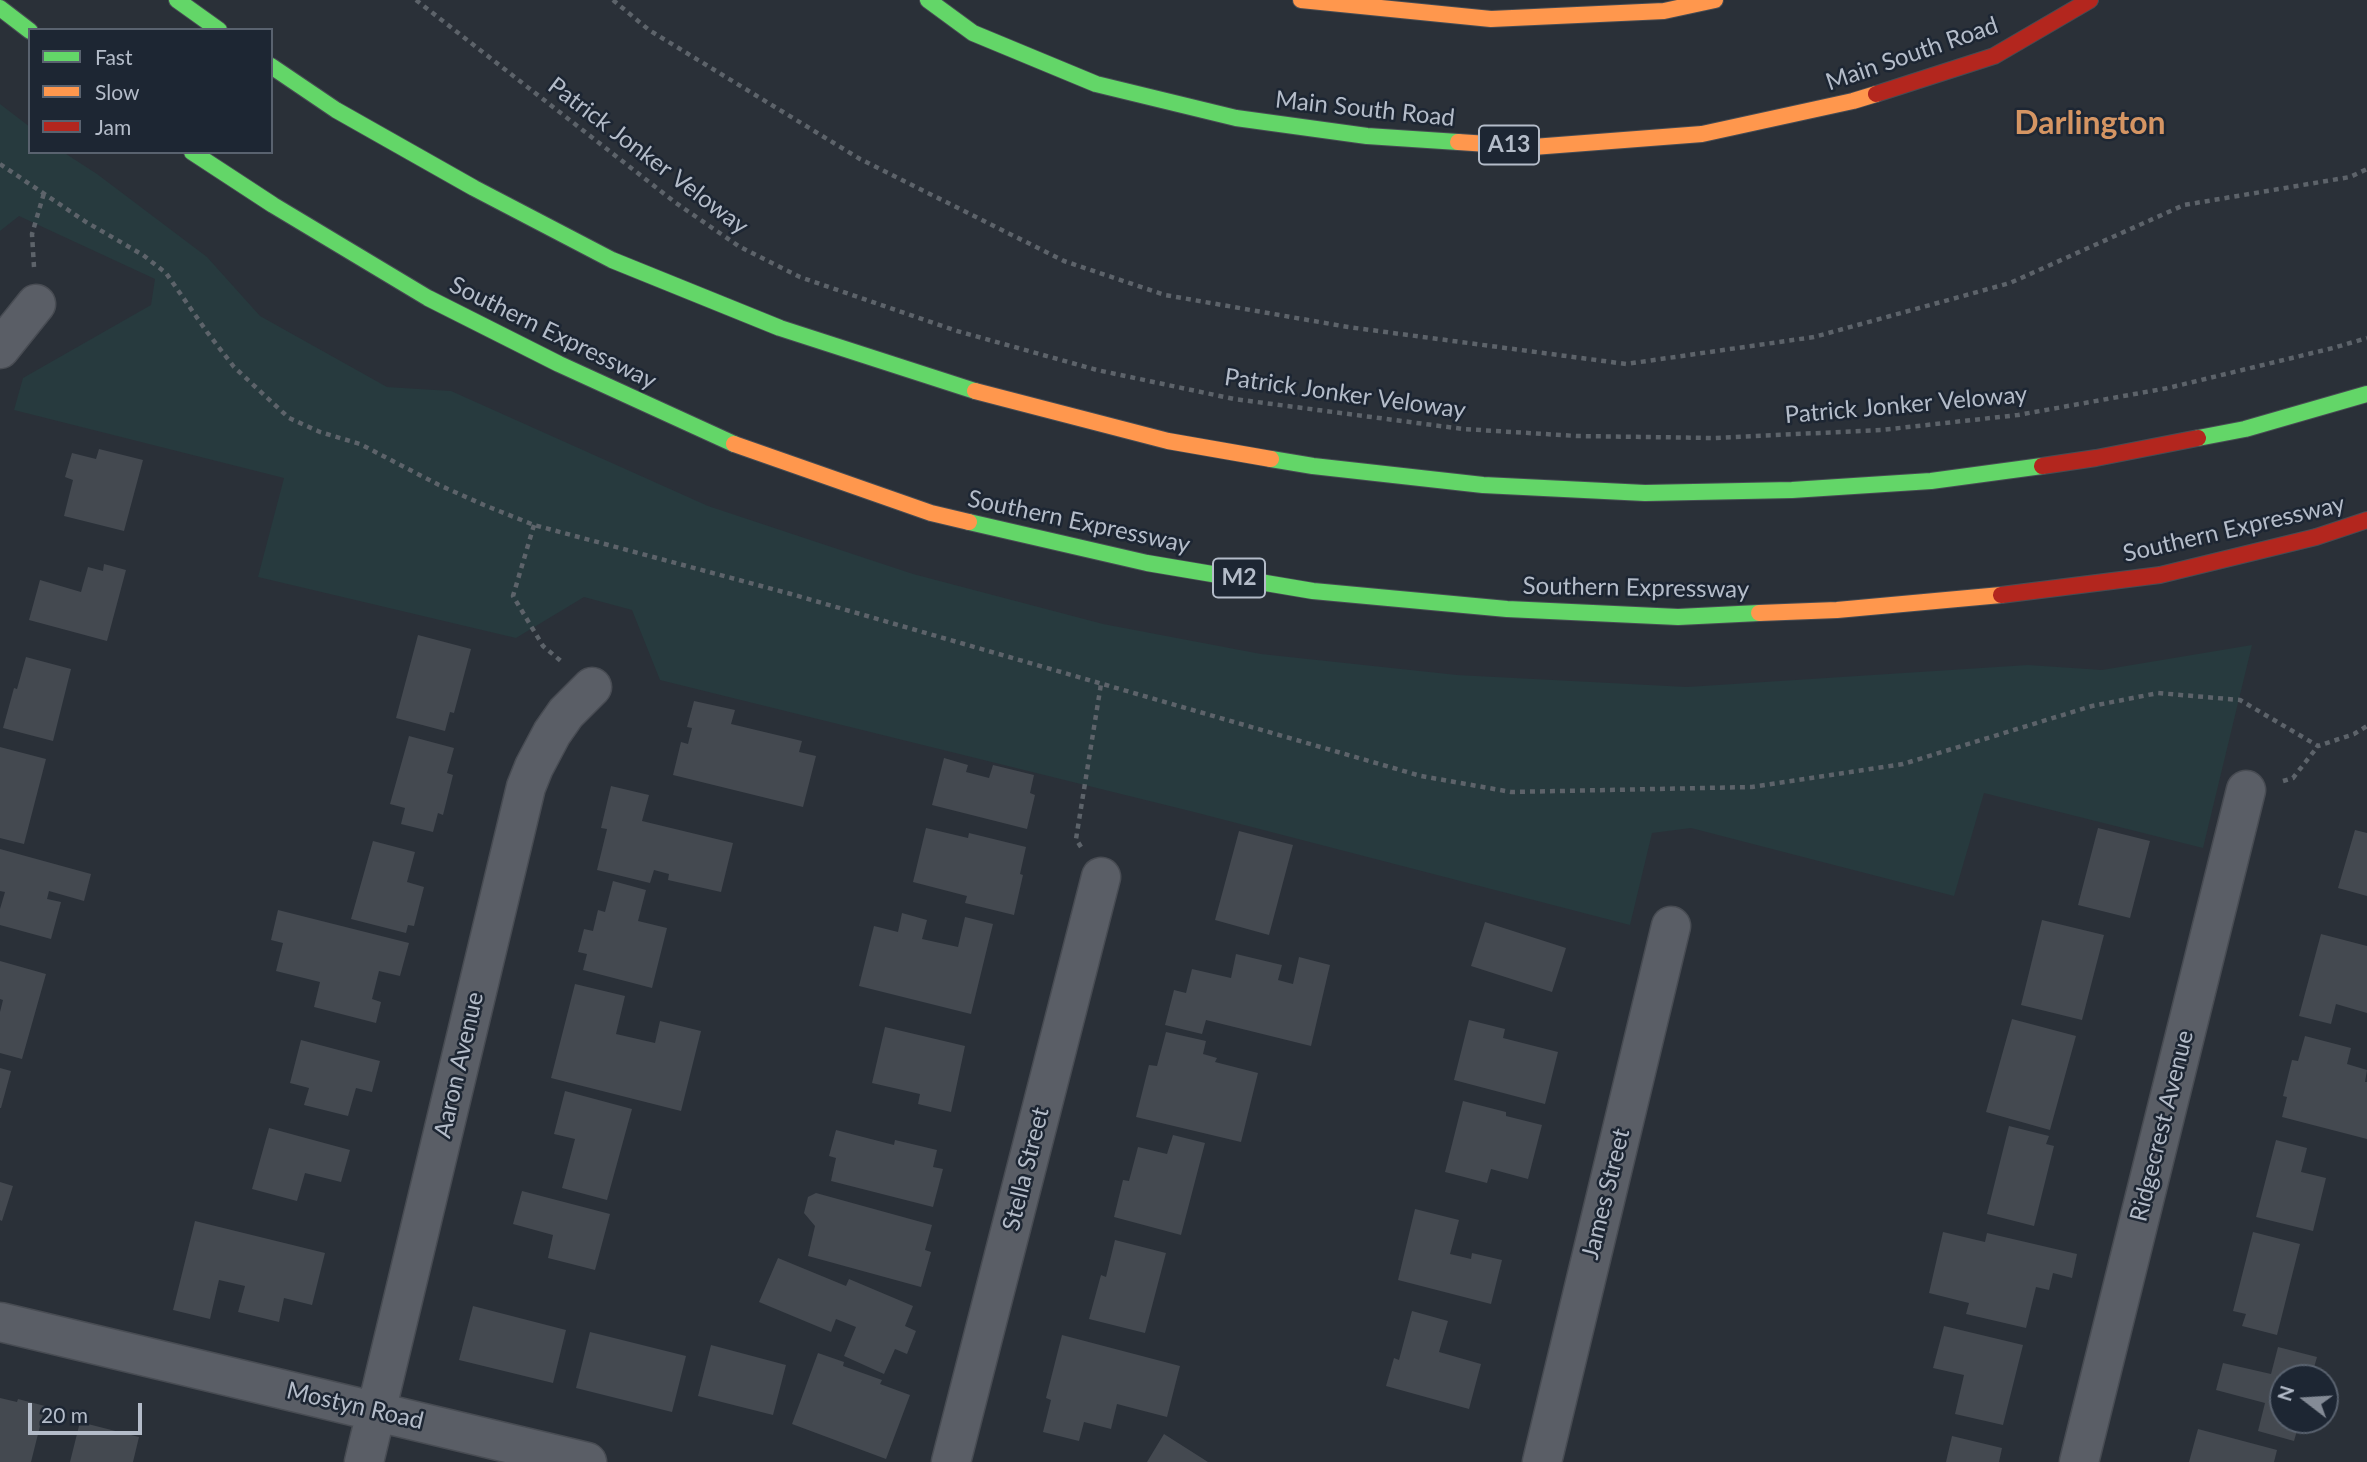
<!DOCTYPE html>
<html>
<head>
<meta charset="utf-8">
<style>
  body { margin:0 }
  #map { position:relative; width:2367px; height:1462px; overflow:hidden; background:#2a3038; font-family:Lato,sans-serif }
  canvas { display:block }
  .legend { position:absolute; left:28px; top:28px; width:245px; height:126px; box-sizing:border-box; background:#1d2633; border:2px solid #59626f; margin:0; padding:9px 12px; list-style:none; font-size:21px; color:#b4bcc9 }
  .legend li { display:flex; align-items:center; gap:14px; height:35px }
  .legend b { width:35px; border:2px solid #59626f }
  .north { position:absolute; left:2269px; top:1364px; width:70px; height:70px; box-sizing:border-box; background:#1d2633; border:2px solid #59626f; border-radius:50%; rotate:287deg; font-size:19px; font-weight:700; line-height:28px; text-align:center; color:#b4bcc9 }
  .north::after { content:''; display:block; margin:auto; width:24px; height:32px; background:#848b96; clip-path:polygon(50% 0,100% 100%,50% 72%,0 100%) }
  .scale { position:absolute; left:28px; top:1403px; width:114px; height:32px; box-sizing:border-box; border:4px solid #b4bcc9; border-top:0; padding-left:9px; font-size:21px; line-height:24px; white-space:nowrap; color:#b4bcc9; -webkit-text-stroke:5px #1d2633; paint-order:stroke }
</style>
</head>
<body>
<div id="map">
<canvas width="2367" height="1462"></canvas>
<ul class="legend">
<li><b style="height:9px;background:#63d668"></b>Fast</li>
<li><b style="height:9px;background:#ff974d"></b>Slow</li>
<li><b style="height:9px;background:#b3261e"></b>Jam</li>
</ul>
<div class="north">N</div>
<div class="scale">20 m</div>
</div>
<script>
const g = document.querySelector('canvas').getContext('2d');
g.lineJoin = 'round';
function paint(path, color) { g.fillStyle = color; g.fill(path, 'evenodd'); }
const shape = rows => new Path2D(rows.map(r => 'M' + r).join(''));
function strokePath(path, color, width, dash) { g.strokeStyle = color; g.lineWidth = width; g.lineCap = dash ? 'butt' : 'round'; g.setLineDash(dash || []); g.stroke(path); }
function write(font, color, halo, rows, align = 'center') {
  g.font = font + ' Lato,sans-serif'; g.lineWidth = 5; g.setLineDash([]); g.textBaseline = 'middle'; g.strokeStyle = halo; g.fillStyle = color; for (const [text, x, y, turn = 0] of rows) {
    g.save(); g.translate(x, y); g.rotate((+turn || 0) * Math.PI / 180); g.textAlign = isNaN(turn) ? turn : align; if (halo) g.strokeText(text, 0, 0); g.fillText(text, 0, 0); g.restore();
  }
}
paint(shape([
  [0,104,30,127,30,152,63,152,97,174,207,257,260,316,387,387,451,391,708,506,913,574,1103,624,1261,654,1457,675,1687,687,2028,665,2102,670,2252,645,2203,848,1984,793,1954,896,1691,828,1652,833,1630,925,1194,812,660,680,632,610,584,597,516,638,258,577,284,478,14,410,23,378,151,305,155,279,19,216,0,231]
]), '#273a3e');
paint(shape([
  [99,449,143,460,124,531,64,516,73,480,65,477,72,453,96,459],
  [104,564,126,570,107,641,29,620,40,580,81,592,88,567,103,571],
  [418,635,471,649,454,713,450,712,445,731,396,718],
  [26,657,71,669,53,741,3,728,14,688,17,689],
  [694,701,735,710,731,724,802,741,799,752,816,756,803,807,673,775,681,742,688,744,692,728,687,727],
  [409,736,454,748,447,773,453,775,443,815,438,813,433,832,401,824,405,808,390,804],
  [0,747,46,759,24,844,0,838],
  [944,758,968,765,966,772,989,778,993,765,1034,775,1030,793,1035,795,1027,829,932,805],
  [611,786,649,795,642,821,733,843,721,892,668,880,669,874,654,870,650,883,597,870,607,829,601,828],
  [926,828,968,838,969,833,1026,847,1020,874,1023,875,1014,915,965,903,967,896,913,882],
  [2098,828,2150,841,2130,918,2078,905],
  [2355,830,2367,833,2367,896,2338,888],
  [1239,831,1293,845,1269,935,1215,920],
  [373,841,415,852,407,882,424,887,414,926,408,925,406,933,351,919],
  [0,849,91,874,84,901,49,891,47,899,61,902,51,939,0,925,0,909,5,892,0,891],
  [613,881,646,890,638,921,667,928,652,988,583,970,587,954,578,952,584,929,593,931,598,910,605,912],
  [278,910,409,943,400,976,379,971,372,999,381,1002,376,1023,314,1007,320,982,276,971,283,943,271,940],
  [902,913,927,920,922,939,958,947,965,917,993,924,971,1014,859,986,874,926,898,932],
  [2042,920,2104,935,2082,1020,2021,1005],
  [1485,922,1566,948,1552,992,1471,966],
  [2321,934,2367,946,2367,1013,2336,1004,2331,1024,2299,1016],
  [1236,954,1282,965,1278,980,1293,984,1299,957,1330,965,1311,1046,1206,1020,1202,1034,1165,1025,1174,990,1186,993,1192,969,1231,978],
  [0,961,46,974,22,1059,0,1053,0,1012,3,1000,0,999],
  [575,984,625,996,616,1034,655,1043,660,1021,701,1031,681,1111,551,1078],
  [2012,1019,2076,1036,2050,1130,1986,1112],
  [1469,1020,1505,1029,1503,1038,1558,1052,1545,1104,1454,1080],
  [885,1027,965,1046,951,1112,918,1104,920,1094,872,1083],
  [1166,1032,1206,1041,1203,1054,1217,1058,1215,1062,1258,1073,1241,1142,1136,1117,1149,1065,1157,1066],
  [2305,1036,2351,1048,2347,1064,2367,1070,2365,1082,2367,1082,2367,1139,2282,1117,2287,1097,2283,1096,2292,1060,2298,1061],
  [301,1040,380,1061,372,1092,356,1088,348,1116,304,1105,309,1088,290,1083],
  [0,1068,11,1071,1,1108,0,1108],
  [565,1091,632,1109,607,1200,562,1188,575,1139,554,1134],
  [1463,1101,1506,1112,1506,1116,1542,1125,1528,1179,1491,1169,1487,1183,1445,1172],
  [2009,1126,2049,1136,2046,1144,2054,1146,2034,1226,1987,1214],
  [269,1128,350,1150,341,1182,305,1173,297,1201,252,1189],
  [836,1130,894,1145,895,1140,937,1150,933,1167,943,1169,933,1207,831,1181,836,1158,829,1156],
  [1173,1135,1205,1143,1181,1235,1114,1217,1123,1180,1129,1181,1138,1147,1167,1154],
  [2276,1140,2307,1148,2301,1172,2326,1178,2313,1231,2256,1217],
  [0,1182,13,1186,2,1221,0,1220],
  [522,1191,610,1214,595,1270,548,1258,553,1235,513,1224],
  [816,1193,932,1225,925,1250,931,1252,921,1287,808,1256,815,1226,804,1213,808,1197],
  [1415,1209,1459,1220,1450,1254,1471,1259,1472,1253,1502,1260,1491,1304,1398,1280],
  [195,1221,325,1253,312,1305,284,1298,279,1322,238,1312,245,1286,219,1280,210,1319,173,1310],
  [1943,1232,1985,1242,1987,1233,2077,1254,2072,1278,2053,1273,2049,1290,2036,1287,2026,1328,1966,1314,1969,1303,1929,1293],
  [2253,1232,2300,1244,2277,1335,2242,1326,2246,1314,2233,1311],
  [1115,1240,1166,1253,1145,1333,1089,1319,1101,1275,1106,1277],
  [778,1258,846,1286,849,1279,913,1306,905,1326,916,1331,907,1354,895,1349,884,1374,844,1356,856,1327,836,1319,831,1332,759,1302],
  [473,1306,566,1330,553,1383,459,1360],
  [1412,1311,1448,1321,1439,1352,1481,1364,1469,1409,1386,1386,1394,1358,1399,1360],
  [1944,1326,2023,1345,2003,1425,1955,1414,1964,1375,1933,1368],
  [590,1332,686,1356,672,1412,576,1388],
  [1062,1335,1180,1366,1167,1417,1117,1404,1111,1429,1084,1422,1079,1441,1043,1432,1051,1400,1046,1398],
  [711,1345,786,1365,773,1415,698,1396],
  [2278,1347,2317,1357,2311,1378,2283,1378,2283,1420,2300,1420,2294,1441,2258,1431,2265,1403,2216,1390,2223,1363,2271,1374],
  [818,1353,844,1362,843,1366,882,1380,880,1384,910,1395,886,1459,792,1424],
  [0,1398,17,1402,18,1399,45,1406,31,1462,0,1462],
  [80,1422,139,1437,133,1462,70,1462],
  [2198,1429,2277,1450,2274,1462,2189,1462],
  [1164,1434,1208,1462,1147,1462],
  [1952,1436,2002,1448,1999,1462,1946,1462]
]), '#444950');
const street = shape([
  [0,349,36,304],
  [0,1322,587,1462],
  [364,1462,526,787,534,767,552,733,566,713,592,687],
  [951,1462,1101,877],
  [1542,1462,1671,926],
  [2079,1462,2246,790]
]);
const fast = shape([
  [177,0,219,30],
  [928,0,973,33,1096,84,1236,118,1367,136,1458,142],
  [0,8,30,31],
  [271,66,336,110,474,188,612,260,780,328,975,391],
  [192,152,273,205,428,298,559,364,734,444],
  [2198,438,2245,429,2367,394],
  [1271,459,1313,466,1483,485,1645,493,1792,490,1931,481,2042,466],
  [969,522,1147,563,1313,591,1507,609,1678,617,1759,613]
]);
const slow = shape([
  [1301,0,1491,19,1664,11,1715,0],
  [1458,142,1533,147,1702,134,1853,101,1876,94],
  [975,391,1168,441,1271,459],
  [734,444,931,513,969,522],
  [1759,613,1837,610,2001,595]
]);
const jam = shape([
  [1876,94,1994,56,2090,0],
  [2042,466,2096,458,2198,438],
  [2001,595,2160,575,2316,537,2367,520]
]);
strokePath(street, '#484c53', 41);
strokePath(fast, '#474c53', 18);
strokePath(slow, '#474c53', 18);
strokePath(jam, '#474c53', 18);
strokePath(shape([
  [416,0,676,203,740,247,800,277,957,331,1097,370,1234,399,1463,429,1577,436,1714,438,1881,430,2018,415,2168,388,2333,348,2367,338],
  [613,0,649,30,860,159,1064,261,1165,295,1348,327,1626,364,1814,337,2010,283,2184,205,2350,177,2367,169],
  [0,164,86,222,143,255,166,273,207,332,234,367,289,418,320,432,360,444,439,485,484,505,534,525,791,594,1421,776,1511,792,1752,787,1903,764,2092,706,2158,693,2240,700,2318,746,2354,734,2367,726],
  [34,267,32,234,44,193],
  [534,525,513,596,543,646,562,662],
  [2283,781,2293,778,2318,746],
  [1081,847,1076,839,1101,684]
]), '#5d636a', 4.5, [5, 5]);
strokePath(street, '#5a5e66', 38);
strokePath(fast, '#63d668', 16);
strokePath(slow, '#ff974d', 16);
strokePath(jam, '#b3261e', 16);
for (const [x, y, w] of [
  [1509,145,60],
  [1239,578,52]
]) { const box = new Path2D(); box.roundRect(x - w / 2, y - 19.5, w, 39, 5); g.fillStyle = '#1d2633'; g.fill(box); strokePath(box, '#b4bcc9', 2); }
write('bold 23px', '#b4bcc9', null, [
  ["A13",1509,145],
  ["M2",1239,578]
]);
write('24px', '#b4bcc9', '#1d2633', [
  ["Main South Road",1912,54,-19],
  ["Main South Road",1365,109,6],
  ["Patrick Jonker Veloway",648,156,37],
  ["Southern Expressway",553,333,26],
  ["Patrick Jonker Veloway",1345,394,8],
  ["Patrick Jonker Veloway",1906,405,-5],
  ["Southern Expressway",1079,522,12],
  ["Southern Expressway",2234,529,-13],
  ["Southern Expressway",1636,588,1],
  ["Aaron Avenue",459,1065,-77],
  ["Ridgecrest Avenue",2162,1126,-76],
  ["Stella Street",1026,1169,-76],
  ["James Street",1606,1194,-76],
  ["Mostyn Road",355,1406,13]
]);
write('bold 32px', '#d59563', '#1d2633', [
  ["Darlington",2090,124]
]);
</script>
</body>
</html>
